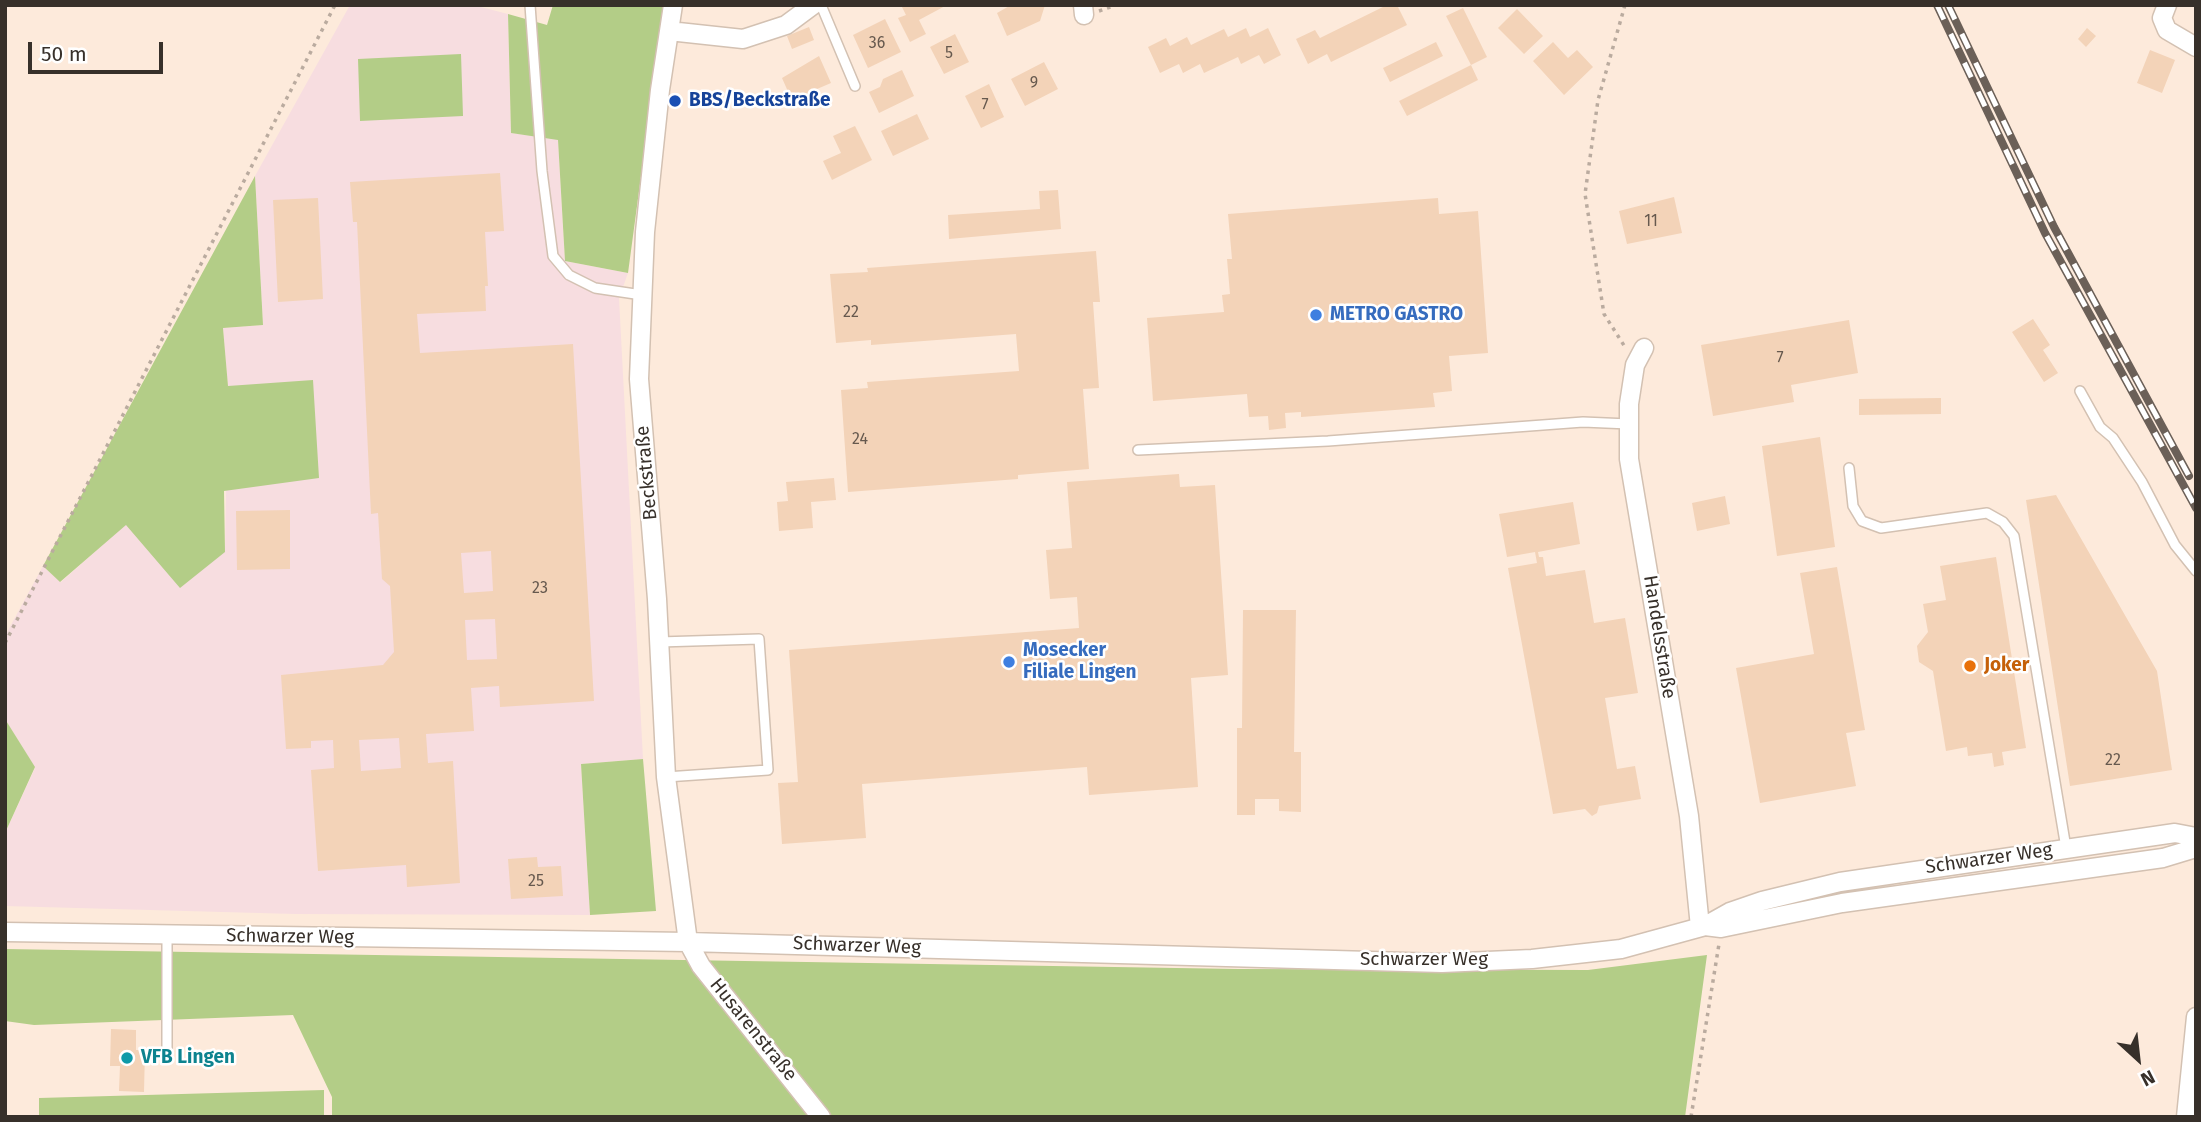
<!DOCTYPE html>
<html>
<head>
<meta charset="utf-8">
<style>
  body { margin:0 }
  #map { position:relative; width:2201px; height:1122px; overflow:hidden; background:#fdeadb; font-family:"Fira Sans",sans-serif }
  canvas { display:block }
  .frame { position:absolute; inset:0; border:7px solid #37302a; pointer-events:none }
  .north { position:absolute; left:2103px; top:1024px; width:70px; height:70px; -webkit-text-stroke:5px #fff; paint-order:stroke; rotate:153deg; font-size:19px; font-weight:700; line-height:28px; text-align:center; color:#37302a }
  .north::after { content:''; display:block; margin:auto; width:24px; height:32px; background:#37302a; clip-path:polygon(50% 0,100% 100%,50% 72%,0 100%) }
  .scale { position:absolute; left:28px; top:42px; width:135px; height:32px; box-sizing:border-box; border:4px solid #37302a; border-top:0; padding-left:9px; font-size:21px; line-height:24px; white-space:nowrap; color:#37302a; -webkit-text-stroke:5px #fff; paint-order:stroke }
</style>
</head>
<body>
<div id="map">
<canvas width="2201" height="1122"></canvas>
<div class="frame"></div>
<div class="north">N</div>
<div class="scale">50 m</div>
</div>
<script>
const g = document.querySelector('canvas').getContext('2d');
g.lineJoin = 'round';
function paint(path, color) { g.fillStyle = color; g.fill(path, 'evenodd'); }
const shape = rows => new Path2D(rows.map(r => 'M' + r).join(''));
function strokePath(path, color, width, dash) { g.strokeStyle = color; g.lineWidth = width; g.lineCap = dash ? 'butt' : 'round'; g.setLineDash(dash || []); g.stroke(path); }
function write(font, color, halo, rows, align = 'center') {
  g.font = font + ' "Fira Sans",sans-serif'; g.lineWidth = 5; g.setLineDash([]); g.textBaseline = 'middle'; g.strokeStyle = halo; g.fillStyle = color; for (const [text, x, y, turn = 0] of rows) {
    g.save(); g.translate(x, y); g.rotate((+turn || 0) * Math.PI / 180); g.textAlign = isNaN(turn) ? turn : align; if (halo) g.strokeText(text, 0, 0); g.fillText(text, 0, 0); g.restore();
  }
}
paint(shape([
  [350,5,473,5,508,14,511,133,558,139,565,261,628,273,619,298,643,759,581,764,590,915,295,914,5,906,5,833,35,768,5,719,5,636,43,566,61,582,126,524,225,552,228,387,223,328,263,325,255,176]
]), '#f7dde0');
paint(shape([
  [553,5,664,5,628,273,565,261,558,140,511,133,508,14,547,25],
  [461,54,463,116,360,121,358,59],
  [255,176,263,325,223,328,228,386,313,380,319,478,224,491,225,552,180,588,126,525,60,582,43,566],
  [5,719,35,767,5,833],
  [643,759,656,911,590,915,581,764],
  [5,949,1238,969,1588,970,1707,955,1685,1117,332,1117,332,1097,293,1015,34,1025,5,1021],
  [324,1090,324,1117,39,1117,39,1098]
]), '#b3cd87');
paint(shape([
  [901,5,947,5,919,20,926,34,910,42,898,18,906,15],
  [1011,5,1045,5,1040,21,1007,36,997,13],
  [1387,5,1397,5,1407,25,1331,62,1327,54,1308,64,1296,39,1315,30,1320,38],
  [1463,8,1487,57,1471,65,1446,16],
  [1517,9,1543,36,1524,54,1498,28],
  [885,19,901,52,868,68,853,35],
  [809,27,814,40,792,49,787,36],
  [1246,28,1250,37,1268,28,1281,55,1264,64,1259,55,1241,64,1238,57,1204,73,1200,64,1183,73,1179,64,1160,73,1148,47,1166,38,1170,46,1187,37,1191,45,1224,29,1228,37],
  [2087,28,2096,36,2086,47,2078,39],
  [955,34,969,62,944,74,930,47],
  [1436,42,1443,56,1390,82,1383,68],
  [1553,42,1568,58,1577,50,1593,67,1564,95,1533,61],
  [2150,50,2175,60,2162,93,2137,83],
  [819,56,831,83,817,89,818,93,794,105,782,78],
  [1044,62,1058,89,1025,106,1011,79],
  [1471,65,1478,80,1407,116,1399,101],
  [902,70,914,96,879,113,869,92,880,87,883,79],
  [989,84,1004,117,981,128,965,96],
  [917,114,929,139,893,156,881,131],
  [855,126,872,160,832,180,823,161,841,153,833,136],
  [500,173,504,231,485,232,488,286,485,286,486,311,417,314,420,353,573,344,594,701,500,707,499,686,471,688,474,731,426,734,428,763,453,761,460,883,407,887,406,865,318,871,311,770,334,768,333,740,311,741,311,748,286,749,281,675,383,665,394,652,390,586,382,579,378,513,371,514,357,222,353,222,350,182],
  [491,551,493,591,464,593,461,553],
  [495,619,497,659,467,660,465,620],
  [399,738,401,768,361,771,359,740],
  [1058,190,1061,229,949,239,948,215,1040,209,1039,191],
  [1674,197,1682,233,1627,244,1619,211],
  [318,198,323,299,278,302,273,200],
  [1438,198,1439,214,1478,211,1488,353,1449,356,1452,391,1433,393,1435,407,1301,417,1301,412,1285,413,1286,428,1269,430,1268,416,1249,417,1247,394,1153,401,1147,318,1224,312,1222,295,1230,294,1227,259,1232,259,1228,214],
  [1096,251,1100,302,1093,302,1099,388,1083,389,1089,469,1018,475,1018,479,848,492,841,390,868,388,867,382,1019,371,1016,334,871,345,871,340,836,343,830,274,868,272,867,268],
  [2033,319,2050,345,2043,350,2058,373,2044,382,2012,332],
  [1849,320,1858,373,1791,385,1794,402,1713,416,1701,345],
  [1941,398,1941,414,1859,415,1859,399],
  [1820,437,1835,547,1777,556,1762,446],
  [1179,474,1180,487,1215,485,1228,675,1191,678,1198,787,1089,795,1087,767,862,784,866,838,782,844,778,783,798,782,789,650,1079,628,1077,597,1050,599,1046,550,1072,548,1067,482],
  [834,478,836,500,811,502,813,528,779,531,777,502,788,501,786,482],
  [2056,495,2157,671,2172,770,2070,786,2026,500],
  [1725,496,1730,524,1697,531,1692,503],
  [1573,502,1580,544,1538,552,1539,557,1543,557,1546,576,1585,570,1594,623,1625,618,1638,693,1605,698,1617,769,1635,766,1641,799,1599,806,1597,813,1592,816,1585,809,1553,814,1508,568,1537,563,1535,552,1507,557,1499,514],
  [290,510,290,569,237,570,236,511],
  [1996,557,2026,748,2002,752,2004,765,1994,767,1992,753,1968,756,1967,747,1946,751,1933,671,1919,662,1917,646,1928,632,1923,604,1946,600,1940,566],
  [1837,567,1865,730,1846,733,1856,786,1760,803,1736,668,1814,654,1800,573],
  [1243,610,1296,610,1294,752,1301,752,1301,812,1279,811,1279,799,1255,799,1255,815,1237,815,1237,728,1242,728],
  [537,857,538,867,561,866,563,896,511,899,508,859],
  [111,1029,136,1030,136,1050,145,1050,144,1092,119,1091,120,1066,110,1066]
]), '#f3d3b8');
const service = shape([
  [530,5,542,171,553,256,569,275,595,288,642,295],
  [821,5,855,86],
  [2080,391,2100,427,2113,438,2142,482,2175,545,2196,571],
  [1138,450,1328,441,1583,422,1629,424],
  [1849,468,1853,506,1862,521,1881,528,1987,513,2003,522,2014,536,2066,848],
  [659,642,759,639,768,770,666,777],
  [167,1051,167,934]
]);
const minor = shape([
  [673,5,660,90,645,232,639,379,657,599,666,777,688,942,701,966,821,1117],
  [1083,5,1084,15],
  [2167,5,2162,18,2167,30,2196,47],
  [669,31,743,39,786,25,813,5],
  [1644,348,1635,365,1629,404,1629,459,1689,816,1700,927],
  [1705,926,1721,928,1842,903,2163,858,2196,848],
  [5,932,688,942,1442,963,1532,959,1621,949,1705,926,1730,912,1762,901,1840,882,2175,833,2196,837],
  [2186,1117,2196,1017]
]);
strokePath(service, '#d3c1b2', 12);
strokePath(minor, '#d3c1b2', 21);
strokePath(shape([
  [1625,5,1598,100,1585,194,1604,314,1625,347],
  [1099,11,1116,5],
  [5,643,335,5],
  [1691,1117,1719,944]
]), '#baab9f', 3.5, [3.5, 5]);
strokePath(service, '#fff', 9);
strokePath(minor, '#fff', 18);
const rail = shape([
  [1937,5,2045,233,2196,508],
  [1948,5,2054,227,2189,476]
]);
strokePath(rail, '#6b6058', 8);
strokePath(rail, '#fff', 5, [16]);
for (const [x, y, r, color] of [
  [675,101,7,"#1a4fb4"],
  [1316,315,7,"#3f7fe0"],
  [1009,662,7,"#3f7fe0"],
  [1970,666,7,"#e8710a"],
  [127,1058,7,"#0f9aa8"]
]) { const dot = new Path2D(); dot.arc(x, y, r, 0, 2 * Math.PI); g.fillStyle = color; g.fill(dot); strokePath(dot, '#fff', 2.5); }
write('16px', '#66594e', null, [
  ["36",877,44],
  ["5",949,54],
  ["9",1034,84],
  ["7",985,106],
  ["11",1651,222],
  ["22",851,313],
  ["7",1780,359],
  ["24",860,440],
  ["23",540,589],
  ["22",2113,761],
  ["25",536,882]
]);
write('bold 19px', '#164399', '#fff', [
  ["BBS/Beckstraße",689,101]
], 'left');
write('bold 19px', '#366cbe', '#fff', [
  ["METRO GASTRO",1330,315],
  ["Mosecker",1023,651],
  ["Filiale Lingen",1023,673]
], 'left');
write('19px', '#37302a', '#fff', [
  ["Beckstraße",647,473,-95],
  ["Handelsstraße",1659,637,81],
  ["Schwarzer Weg",1989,859,-8],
  ["Schwarzer Weg",290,937,1],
  ["Schwarzer Weg",857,946,2],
  ["Schwarzer Weg",1424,960],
  ["Husarenstraße",753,1030,51]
]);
write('bold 19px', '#c56008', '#fff', [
  ["Joker",1984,666]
], 'left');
write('bold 19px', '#0d838f', '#fff', [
  ["VFB Lingen",141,1058]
], 'left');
</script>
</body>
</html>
